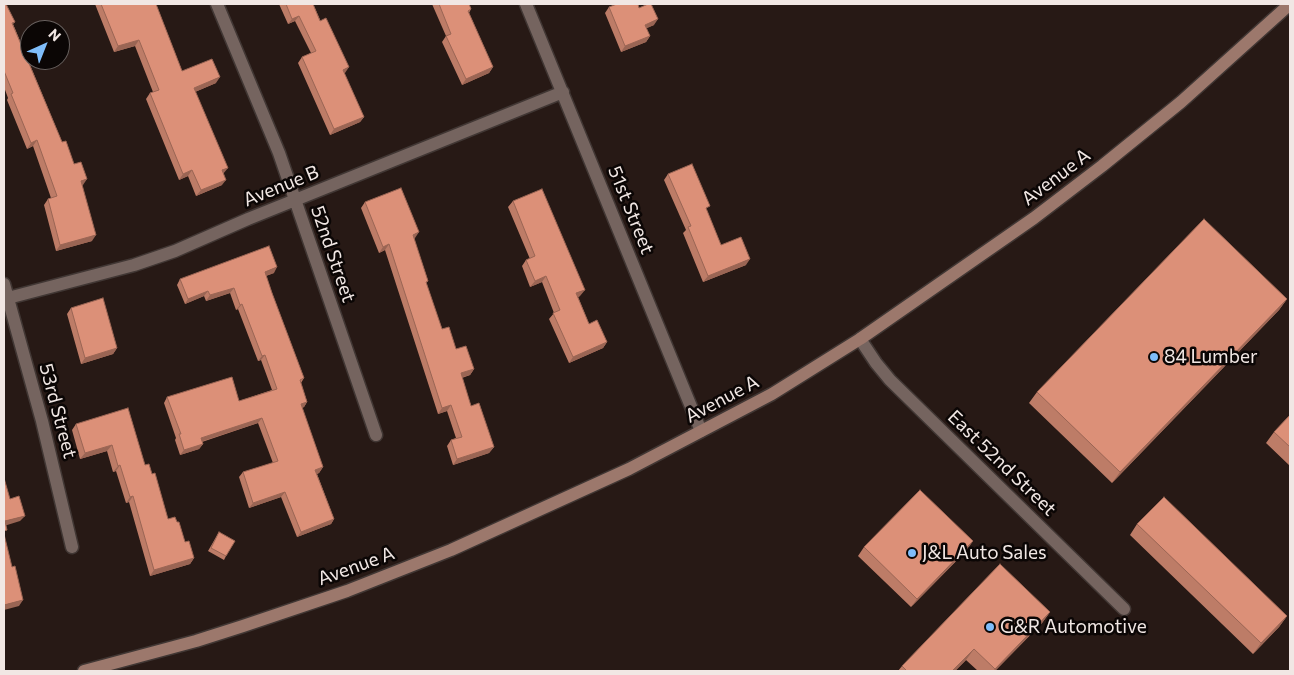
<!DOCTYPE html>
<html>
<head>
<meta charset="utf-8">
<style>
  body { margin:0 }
  #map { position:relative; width:1294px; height:675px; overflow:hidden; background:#271915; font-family:Commissioner,sans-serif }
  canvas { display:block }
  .frame { position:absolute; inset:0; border:5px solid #f1e7e4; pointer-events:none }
  .north { position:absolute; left:20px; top:20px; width:50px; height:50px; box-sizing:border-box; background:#0b0605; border:1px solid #67605e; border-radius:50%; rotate:44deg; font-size:14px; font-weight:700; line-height:20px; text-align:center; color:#f1e7e4 }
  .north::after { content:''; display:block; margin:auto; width:18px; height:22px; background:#7fbdfa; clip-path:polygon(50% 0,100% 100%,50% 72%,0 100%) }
</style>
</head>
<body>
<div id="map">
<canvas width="1294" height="675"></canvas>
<div class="frame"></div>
<div class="north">N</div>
</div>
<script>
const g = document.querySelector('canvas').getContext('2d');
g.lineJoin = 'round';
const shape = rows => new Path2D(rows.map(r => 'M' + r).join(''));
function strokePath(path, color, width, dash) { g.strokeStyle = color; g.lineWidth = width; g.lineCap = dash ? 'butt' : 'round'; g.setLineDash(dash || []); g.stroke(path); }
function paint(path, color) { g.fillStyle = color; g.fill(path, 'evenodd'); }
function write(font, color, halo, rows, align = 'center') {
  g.font = font + ' Commissioner,sans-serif'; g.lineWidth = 5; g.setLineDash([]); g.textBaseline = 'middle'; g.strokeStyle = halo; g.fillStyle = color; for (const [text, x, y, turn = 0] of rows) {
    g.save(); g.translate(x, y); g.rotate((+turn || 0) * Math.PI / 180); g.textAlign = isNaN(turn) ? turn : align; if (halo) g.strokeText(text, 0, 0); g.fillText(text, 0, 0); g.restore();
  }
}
const street = shape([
  [217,4,279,153,376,435],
  [526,4,701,431],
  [4,284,42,421,72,547],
  [8,298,134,265,175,251,248,219,563,92],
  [860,339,876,363,890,380,1124,609]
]);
const secondary = shape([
  [84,671,196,641,243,626,347,591,451,550,629,469,772,394,860,339,1034,218,1102,166,1181,102,1290,4]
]);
strokePath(street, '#413734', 15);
strokePath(secondary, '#413734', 15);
strokePath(street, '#75645f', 12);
strokePath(secondary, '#9c786c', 12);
paint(shape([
  [4,4,15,22,13,24,62,142,74,164,83,185,82,185,92,241,56,251,44,205,48,199,51,198,33,146,27,149,7,100,8,98,4,87],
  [95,4,156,4,182,71,216,83,195,92,223,174,222,185,196,196,188,176,179,180,146,99,150,93,153,92,135,46,114,52],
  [279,4,313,4,364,117,360,122,330,135,298,63,302,57,311,53,295,21,288,24],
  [432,4,469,4,471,9,469,13,493,67,489,73,462,85,442,42,446,36],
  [609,7,639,8,654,25,646,28,650,36,646,42,621,52,605,13],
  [668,174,707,211,721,245,746,265,703,282,683,233,686,230,664,180],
  [513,201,580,296,578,297,589,324,607,342,603,348,569,363,549,319,554,313,542,282,530,287,522,266,526,260,530,259,508,207],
  [365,202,415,238,414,239,428,281,426,283,442,329,456,349,474,369,470,375,462,378,471,406,494,447,489,453,453,465,447,446,451,440,456,438,447,411,438,414,385,250,379,253,361,208],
  [274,273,266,276,272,293,304,378,301,383,307,402,304,407,302,408,323,467,319,473,317,474,334,519,331,524,297,537,281,497,249,508,239,477,243,472,273,463,258,423,202,442,203,444,199,449,180,455,175,440,176,438,164,403,167,397,239,401,272,390,261,360,258,361,238,309,236,310,230,293,206,301,204,296,185,304,177,285,180,279],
  [1287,299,1279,310,1112,483,1029,403,1037,392],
  [71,308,117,348,113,354,81,364,67,314],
  [1290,415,1290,466,1266,443,1274,432],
  [76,424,145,465,168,519,177,522,185,542,194,558,190,564,150,576,129,502,126,503,116,471,113,472,107,451,80,459,72,430],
  [1137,524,1287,616,1279,627,1253,654,1130,535],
  [219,532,226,556,224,560,208,551],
  [864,547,967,550,911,607,858,556],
  [1050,612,1042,623,995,671,978,671,966,660,955,671,898,671,902,666]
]), '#bd7c67');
paint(shape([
  [299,16,295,21,288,24,292,19],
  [658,19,654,25,641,31,645,25],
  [650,36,646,42,621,52,625,46],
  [139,40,135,46,114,52,118,46],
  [349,67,345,73,339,76,343,70],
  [493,67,489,73,462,85,466,79],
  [220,77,216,83,190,94,194,88],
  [364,117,360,122,330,135,334,129],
  [37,140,33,146,27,149,31,143],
  [228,168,223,174,222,170],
  [192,170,188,176,179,180,183,174],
  [87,179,83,185,77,187,81,181],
  [226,180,222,185,196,196,201,190],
  [419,232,415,238,408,241,413,235],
  [96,235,92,241,56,251,60,245],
  [389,244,385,250,379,253,383,247],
  [750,259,746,265,703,282,708,276],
  [277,267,274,273,262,277,265,272],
  [546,276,542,282,530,287,535,281],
  [234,288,230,293,206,301,210,295],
  [585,290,580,296,572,299,576,293],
  [208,291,204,296,185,304,188,299],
  [1287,299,1279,310,1112,483,1120,472],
  [242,304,238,309,236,310,240,305],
  [607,342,603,348,569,363,573,357],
  [117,348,113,354,81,364,85,358],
  [265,355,261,360,258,361,262,356],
  [474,369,470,375,456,379,461,373],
  [307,402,304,407,297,410,301,404],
  [451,405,447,411,438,414,442,408],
  [262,418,258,423,197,443,201,438],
  [203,444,199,449,180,455,184,450],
  [112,445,107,451,80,459,85,453],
  [494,447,489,453,453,465,457,459],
  [120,465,116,471,113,472,118,466],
  [323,467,319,473,312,475,315,470],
  [285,492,281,497,249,508,253,503],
  [133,496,129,502,126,503,130,497],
  [25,516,20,521,4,526,5,521],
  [334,519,331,524,297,537,301,532],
  [973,541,967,550,911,607,917,599],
  [194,558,190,564,150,576,154,570],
  [23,600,19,606,4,610,4,605],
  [1050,612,1042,623,995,671,993,671],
  [1287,616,1279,627,1253,654,1261,643],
  [974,649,966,660,955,671,952,671]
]), '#9a6554');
const building = shape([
  [4,4,6,4,15,22,12,23,62,142,66,141,74,164,81,162,87,179,81,181,96,235,60,245,48,199,57,196,37,140,31,143,11,94,13,93,4,71,4,4],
  [101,4,156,4,182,71,212,59,220,77,194,88,228,168,222,170,226,180,201,190,192,170,183,174,150,93,159,90,139,40,118,46,101,4],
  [286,4,313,4,320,21,326,18,349,67,343,70,364,117,334,129,302,57,316,51,299,16,292,19,286,4],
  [439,4,469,4,471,9,468,11,493,67,466,79,446,36,451,34,439,4],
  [617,4,638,4,639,8,648,4,651,4,658,19,645,25,650,36,625,46,609,7,617,4],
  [692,164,710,206,706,208,721,245,741,237,750,259,708,276,688,227,691,226,668,174,692,164],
  [401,188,419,232,413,235,428,281,426,282,442,329,449,327,456,349,466,346,474,369,461,373,471,406,479,403,494,447,457,459,451,440,462,437,451,405,442,408,389,244,383,247,365,202,401,188],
  [542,189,585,290,576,293,589,324,597,320,607,342,573,357,553,313,560,310,546,276,535,281,526,260,535,256,513,201,542,189],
  [1204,219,1287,299,1120,472,1037,392,1204,219],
  [269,246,277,267,265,272,272,293,304,378,300,380,307,402,301,404,323,467,315,470,334,519,301,532,285,492,253,503,243,472,278,461,262,418,201,438,203,444,184,450,179,434,181,434,167,397,232,377,239,401,277,389,265,355,262,356,242,304,240,305,234,288,210,295,208,291,188,299,180,279,269,246],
  [103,298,117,348,85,358,71,308,103,298],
  [128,408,145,465,149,464,152,474,155,473,168,519,175,517,177,522,179,522,185,542,189,541,194,558,154,570,133,496,130,497,120,465,118,466,112,445,85,453,76,424,128,408],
  [1290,415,1290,447,1274,432,1290,415],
  [4,478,10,499,19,496,25,516,5,521,7,530,4,531,4,478],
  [920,490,973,541,917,599,864,547,920,490],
  [1164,497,1287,616,1261,643,1137,524,1164,497],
  [219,532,235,541,226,556,211,548,219,532],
  [4,534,12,567,15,566,23,600,4,605,4,534],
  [1000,564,1050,612,995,669,974,649,952,671,907,671,902,666,1000,564]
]);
paint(building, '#dc9078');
strokePath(building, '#9a6554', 1);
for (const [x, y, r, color] of [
  [1154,357,5,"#7fbdfa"],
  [912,553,5,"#7fbdfa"],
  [990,627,5,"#7fbdfa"]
]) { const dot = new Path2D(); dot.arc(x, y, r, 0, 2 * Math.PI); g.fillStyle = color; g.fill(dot); strokePath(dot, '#0b0605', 2); }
write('19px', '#f1e7e4', '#0b0605', [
  ["Avenue A",1056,177,-37],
  ["Avenue B",281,186,-22],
  ["51st Street",631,210,68],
  ["52nd Street",333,254,71],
  ["Avenue A",722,399,-28],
  ["53rd Street",58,411,75],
  ["East 52nd Street",1002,463,44],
  ["Avenue A",356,566,-20]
]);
write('19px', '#f1e7e4', '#0b0605', [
  ["84 Lumber",1164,357],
  ["J&L Auto Sales",922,553],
  ["G&R Automotive",1000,627]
], 'left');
</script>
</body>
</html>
